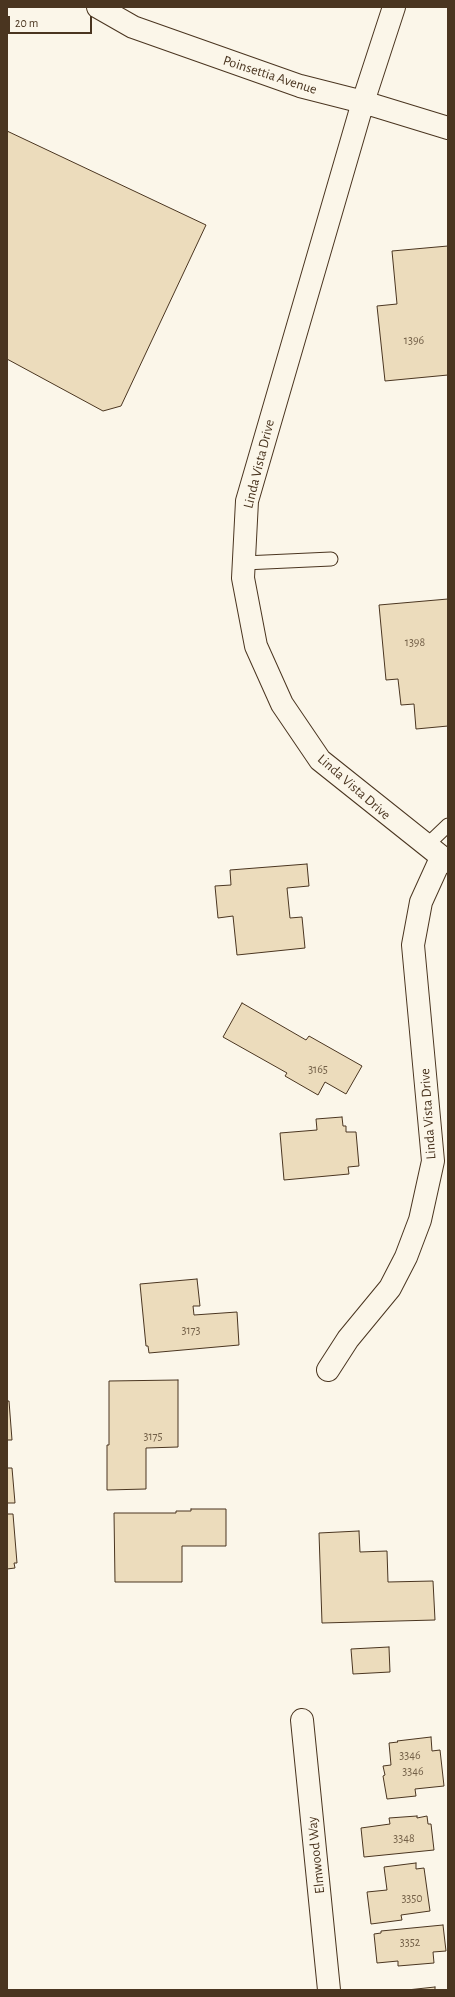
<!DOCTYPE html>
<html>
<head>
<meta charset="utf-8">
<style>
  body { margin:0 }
  #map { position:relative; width:455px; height:1997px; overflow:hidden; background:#fbf6e9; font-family:"Alegreya Sans",sans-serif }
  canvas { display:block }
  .frame { position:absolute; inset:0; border:8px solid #4a3520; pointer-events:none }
  .scale { position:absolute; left:8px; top:16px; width:84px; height:18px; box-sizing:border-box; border:2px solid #4a3520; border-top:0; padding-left:5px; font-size:12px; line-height:14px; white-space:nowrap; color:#4a3520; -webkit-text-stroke:3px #fbf6e9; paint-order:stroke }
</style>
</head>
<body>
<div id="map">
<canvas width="455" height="1997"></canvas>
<div class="frame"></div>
<div class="scale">20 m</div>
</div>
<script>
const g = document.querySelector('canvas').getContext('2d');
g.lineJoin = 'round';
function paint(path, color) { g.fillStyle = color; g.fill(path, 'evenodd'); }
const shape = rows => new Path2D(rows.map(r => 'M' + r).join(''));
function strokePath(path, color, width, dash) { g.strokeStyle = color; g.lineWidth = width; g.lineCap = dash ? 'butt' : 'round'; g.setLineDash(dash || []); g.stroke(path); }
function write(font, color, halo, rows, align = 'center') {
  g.font = font + ' "Alegreya Sans",sans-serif'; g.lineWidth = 3; g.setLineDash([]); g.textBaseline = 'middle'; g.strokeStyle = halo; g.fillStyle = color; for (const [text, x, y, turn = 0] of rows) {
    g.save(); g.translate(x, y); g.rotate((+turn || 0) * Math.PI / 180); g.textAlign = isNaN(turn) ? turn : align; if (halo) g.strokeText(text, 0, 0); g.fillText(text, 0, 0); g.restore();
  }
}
const building = shape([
  [7,131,206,225,121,406,103,411,7,359,7,131],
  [448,246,448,375,385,381,377,306,397,304,392,251,448,246],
  [448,599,448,726,416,729,414,704,401,705,398,679,386,680,379,605,448,599],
  [307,864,309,886,287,888,290,918,302,917,305,948,237,955,233,916,218,918,215,886,231,885,230,870,307,864],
  [242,1003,306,1040,309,1036,362,1066,346,1094,325,1082,318,1095,285,1076,287,1073,223,1037,242,1003],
  [342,1117,343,1126,346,1126,346,1132,356,1132,359,1166,348,1167,349,1174,284,1180,280,1133,317,1130,316,1119,342,1117],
  [197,1279,200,1306,193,1306,194,1315,237,1312,239,1345,149,1353,148,1346,146,1346,140,1284,197,1279],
  [178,1380,178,1447,146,1448,146,1489,107,1490,107,1445,109,1445,109,1381,178,1380],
  [7,1401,9,1401,12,1440,7,1440,7,1401],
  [7,1468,12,1468,15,1503,7,1503,7,1468],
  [191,1509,226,1509,226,1546,182,1546,182,1582,115,1582,114,1513,176,1513,176,1511,191,1511,191,1509],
  [7,1514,13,1514,17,1563,14,1563,15,1568,7,1569,7,1514],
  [359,1531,360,1552,387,1551,388,1582,433,1581,435,1620,322,1623,319,1533,359,1531],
  [389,1647,390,1672,353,1674,351,1649,389,1647],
  [431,1737,432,1751,440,1750,444,1786,415,1789,416,1796,387,1799,383,1776,385,1775,383,1766,391,1765,389,1743,398,1742,397,1741,431,1737],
  [417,1816,417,1818,427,1816,428,1824,431,1824,434,1850,364,1857,361,1828,390,1824,389,1818,417,1816],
  [416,1863,416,1869,424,1868,430,1911,401,1915,402,1920,371,1924,367,1892,387,1890,384,1867,416,1863],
  [443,1925,446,1951,433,1952,434,1963,398,1966,398,1961,377,1963,374,1934,381,1933,381,1931,443,1925],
  [435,1987,435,1990,407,1990,435,1987]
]);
paint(building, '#ecdcbc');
strokePath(building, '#4a3520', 1);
const lane = shape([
  [244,563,331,559],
  [426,846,448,825]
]);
const street = shape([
  [363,102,394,7],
  [328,1370,348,1339,390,1288,406,1257,420,1220,433,1161,413,945,421,902,441,858],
  [302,1720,329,1990]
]);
const secondary = shape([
  [98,7,133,27,300,86,363,102,448,128],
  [363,102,247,501,243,578,256,646,282,704,320,760,448,862]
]);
strokePath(lane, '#4a3520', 15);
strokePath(street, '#4a3520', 24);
strokePath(secondary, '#4a3520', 24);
strokePath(lane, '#fbf6e9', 13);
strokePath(street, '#fbf6e9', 22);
strokePath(secondary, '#fbf6e9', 22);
write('12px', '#725f47', null, [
  ["1396",414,340],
  ["1398",415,642],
  ["3165",318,1069],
  ["3173",191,1330],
  ["3175",153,1436],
  ["3346",410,1755],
  ["3346",413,1771],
  ["3348",404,1838],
  ["3350",412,1898],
  ["3352",410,1942]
]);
write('14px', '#4a3520', '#fbf6e9', [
  ["Poinsettia Avenue",270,75,18],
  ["Linda Vista Drive",259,464,-76],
  ["Linda Vista Drive",354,787,41],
  ["Linda Vista Drive",428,1114,-94],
  ["Elmwood Way",316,1855,-96]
]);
</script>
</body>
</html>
